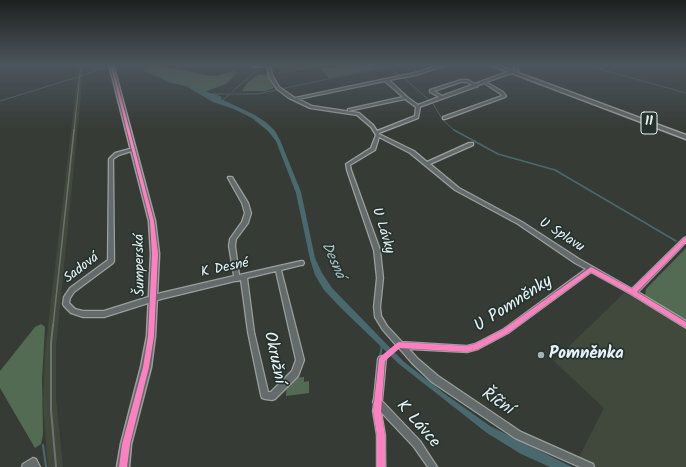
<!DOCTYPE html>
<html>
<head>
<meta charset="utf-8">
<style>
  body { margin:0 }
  canvas { display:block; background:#363b36 }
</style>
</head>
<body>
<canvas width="686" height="467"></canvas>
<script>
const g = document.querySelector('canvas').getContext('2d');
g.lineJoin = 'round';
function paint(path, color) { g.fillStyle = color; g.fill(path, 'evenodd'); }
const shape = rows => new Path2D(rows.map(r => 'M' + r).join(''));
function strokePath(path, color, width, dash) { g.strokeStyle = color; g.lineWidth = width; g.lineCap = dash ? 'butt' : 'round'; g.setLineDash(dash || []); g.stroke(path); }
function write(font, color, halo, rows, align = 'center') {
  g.font = font + ' Kalam,sans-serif'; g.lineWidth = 3.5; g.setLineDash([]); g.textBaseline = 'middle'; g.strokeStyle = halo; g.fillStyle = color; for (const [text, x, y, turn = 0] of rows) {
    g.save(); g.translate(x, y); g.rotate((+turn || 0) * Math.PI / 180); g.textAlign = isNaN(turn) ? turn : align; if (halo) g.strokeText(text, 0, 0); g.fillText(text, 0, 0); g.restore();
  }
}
paint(shape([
  [79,64,84,64,56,347,56,399,63,467,48,467,43,405,45,352],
  [276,64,345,64,282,73],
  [626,291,686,330,686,467,595,467,578,459,604,408,554,361]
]), '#41493d');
paint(shape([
  [148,64,162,64,163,66,206,75,216,76,233,71,237,73,226,84,204,92,156,75,147,71],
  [350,64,393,64,329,78,321,69],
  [259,74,267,75,274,88,265,91,242,91,248,82],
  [686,248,686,322,645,296,646,289],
  [41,324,45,327,42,379,43,434,41,444,35,448,0,388,0,371,35,327],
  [304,377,304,382,309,381,309,393,286,396,287,384,292,383,293,378]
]), '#546b53');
paint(shape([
  [146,64,148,64,147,71,156,75,222,97,221,99,255,115,267,123,275,131,280,140,301,192,315,258,322,273,332,288,403,361,445,394,490,426,572,467,550,467,521,454,487,433,399,364,341,308,324,290,315,275,310,259,296,193,276,141,268,131,252,118,234,109,213,102,186,86,172,83,144,71]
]), '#4a696e');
strokePath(shape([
  [581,64,686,93],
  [387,67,400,76],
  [403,77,430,101],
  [232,92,262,66,262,64],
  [212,94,257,94,399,64],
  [223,100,229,95],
  [0,101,81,76,112,64],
  [432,102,443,120,455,131]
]), '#4a696e', 1);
strokePath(shape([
  [454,130,498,154,555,170,676,241]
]), '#4a696e', 1.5);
strokePath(shape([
  [380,357,382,345],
  [374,401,376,377],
  [385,443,386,467],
  [43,445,46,467]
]), '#4a696e', 2);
const street = shape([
  [251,64,255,64,255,65,271,64,270,67,273,77,279,87,295,98,414,73,444,64,449,64,416,75,389,80,407,97,418,105,439,97,430,92,430,90,461,80,468,80,475,84,515,69,515,67,509,64,513,64,518,66,518,71,486,82,503,92,506,96,505,97,445,119,443,119,443,117,502,96,501,94,484,83,477,86,477,87,475,87,422,106,420,107,418,118,379,133,379,134,414,151,427,162,469,143,473,143,473,145,430,164,459,188,522,222,579,259,632,289,684,238,686,237,686,242,638,292,686,321,686,328,631,294,591,272,508,333,478,349,467,352,409,349,418,359,438,376,521,432,593,464,594,467,580,467,515,438,432,382,412,363,399,348,397,347,396,345,383,330,375,317,374,307,377,278,374,250,347,170,346,164,371,148,376,135,371,127,357,115,310,108,289,98,277,89,269,77,267,66,254,67,251,64],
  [385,81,403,97,349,109,348,109,348,111,405,99,416,107,415,116,377,131,373,125,359,113,312,106,298,99,385,81],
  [461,82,466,82,472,85,442,96,434,91,461,82],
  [379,137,410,153,455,190,518,224,575,263,586,269,504,329,475,344,467,346,402,342,387,326,381,316,380,307,383,278,380,250,351,170,350,165,375,150,379,137],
  [133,148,135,149,135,150,119,155,113,159,114,261,113,263,74,292,70,298,69,303,75,309,83,311,104,311,161,293,234,276,229,246,230,239,242,222,245,213,242,203,228,178,228,177,232,177,248,203,251,213,248,223,236,239,235,246,239,275,301,261,303,261,304,263,303,265,301,265,281,270,304,360,298,376,275,399,272,400,265,399,262,398,261,395,248,332,241,280,237,281,235,281,161,299,104,317,83,317,71,313,64,306,63,304,64,297,70,288,108,260,109,159,115,153,133,148],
  [276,271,296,360,292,371,271,392,268,392,254,332,247,278,276,271],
  [382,356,385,357,386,359,382,401,420,441,437,467,428,467,414,447,381,412,385,435,385,467,377,467,377,435,373,411,374,404,373,402,374,399,378,359,379,357,382,356],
  [33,458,36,459,40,467,22,467,23,464,33,458]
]);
const secondary = shape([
  [109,64,113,64,155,221,159,254,155,336,151,367,131,444,129,467,117,467,121,444,141,367,147,336,151,254,149,221,109,64]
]);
const primary = shape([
  [488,64,494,64,686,135,686,139,488,64]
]);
strokePath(street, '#9b9f9e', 2.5);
strokePath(secondary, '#9b9f9e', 3);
strokePath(primary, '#9b9f9e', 3);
paint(street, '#646b6b');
paint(secondary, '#646b6b');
paint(primary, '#646766');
strokePath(shape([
  [0,65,3,64],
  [74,131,81,64]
]), '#6e7171', 1);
strokePath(shape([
  [53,326,74,130]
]), '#6e7171', 1.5);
strokePath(shape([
  [53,325,51,343,51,410,56,467]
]), '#6e7171', 2);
paint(shape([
  [110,64,112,64,154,221,158,254,154,336,149,367,130,444,127,467,119,467,122,444,143,367,148,336,152,254,150,221,110,64],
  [686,237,686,242,637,292,686,322,686,328,631,294,591,272,508,333,478,349,467,352,400,348,385,361,381,411,385,435,385,467,377,467,377,435,373,411,379,359,380,357,397,343,399,342,467,346,475,344,504,329,591,267,632,289,684,238,686,237]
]), '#ff80c0');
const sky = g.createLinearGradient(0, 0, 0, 129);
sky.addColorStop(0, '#1e201e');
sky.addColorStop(0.5, '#4c555d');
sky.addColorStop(1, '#4c555d00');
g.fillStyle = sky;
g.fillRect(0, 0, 686, 129);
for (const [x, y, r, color] of [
  [541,355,4,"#aab1b4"]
]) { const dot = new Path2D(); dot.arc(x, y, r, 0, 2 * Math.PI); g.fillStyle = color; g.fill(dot); strokePath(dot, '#26332d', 1.5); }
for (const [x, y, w] of [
  [649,123,16]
]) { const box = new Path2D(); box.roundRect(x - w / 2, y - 11, w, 22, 3); g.fillStyle = '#26332d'; g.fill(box); strokePath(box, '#e8f1f8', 1); }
write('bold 13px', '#e8f1f8', null, [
  ["11",649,123]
]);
write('14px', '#e8f1f8', '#26332d', [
  ["U Lávky",382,231,73],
  ["U Splavu",561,236,33],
  ["Šumperská",141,265,-91],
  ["Sadová",82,269,-38],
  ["K Desné",225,269,-12]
]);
write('italic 15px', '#aabdc3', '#26332d', [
  ["Desná",332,261,66]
]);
write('17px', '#e8f1f8', '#26332d', [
  ["U Pomněnky",514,305,-33],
  ["Okružní",273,358,78],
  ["Říční",497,403,34],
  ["K Lávce",417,425,49]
]);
write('bold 17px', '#e8f1f8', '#26332d', [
  ["Pomněnka",549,355]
], 'left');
</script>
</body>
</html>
